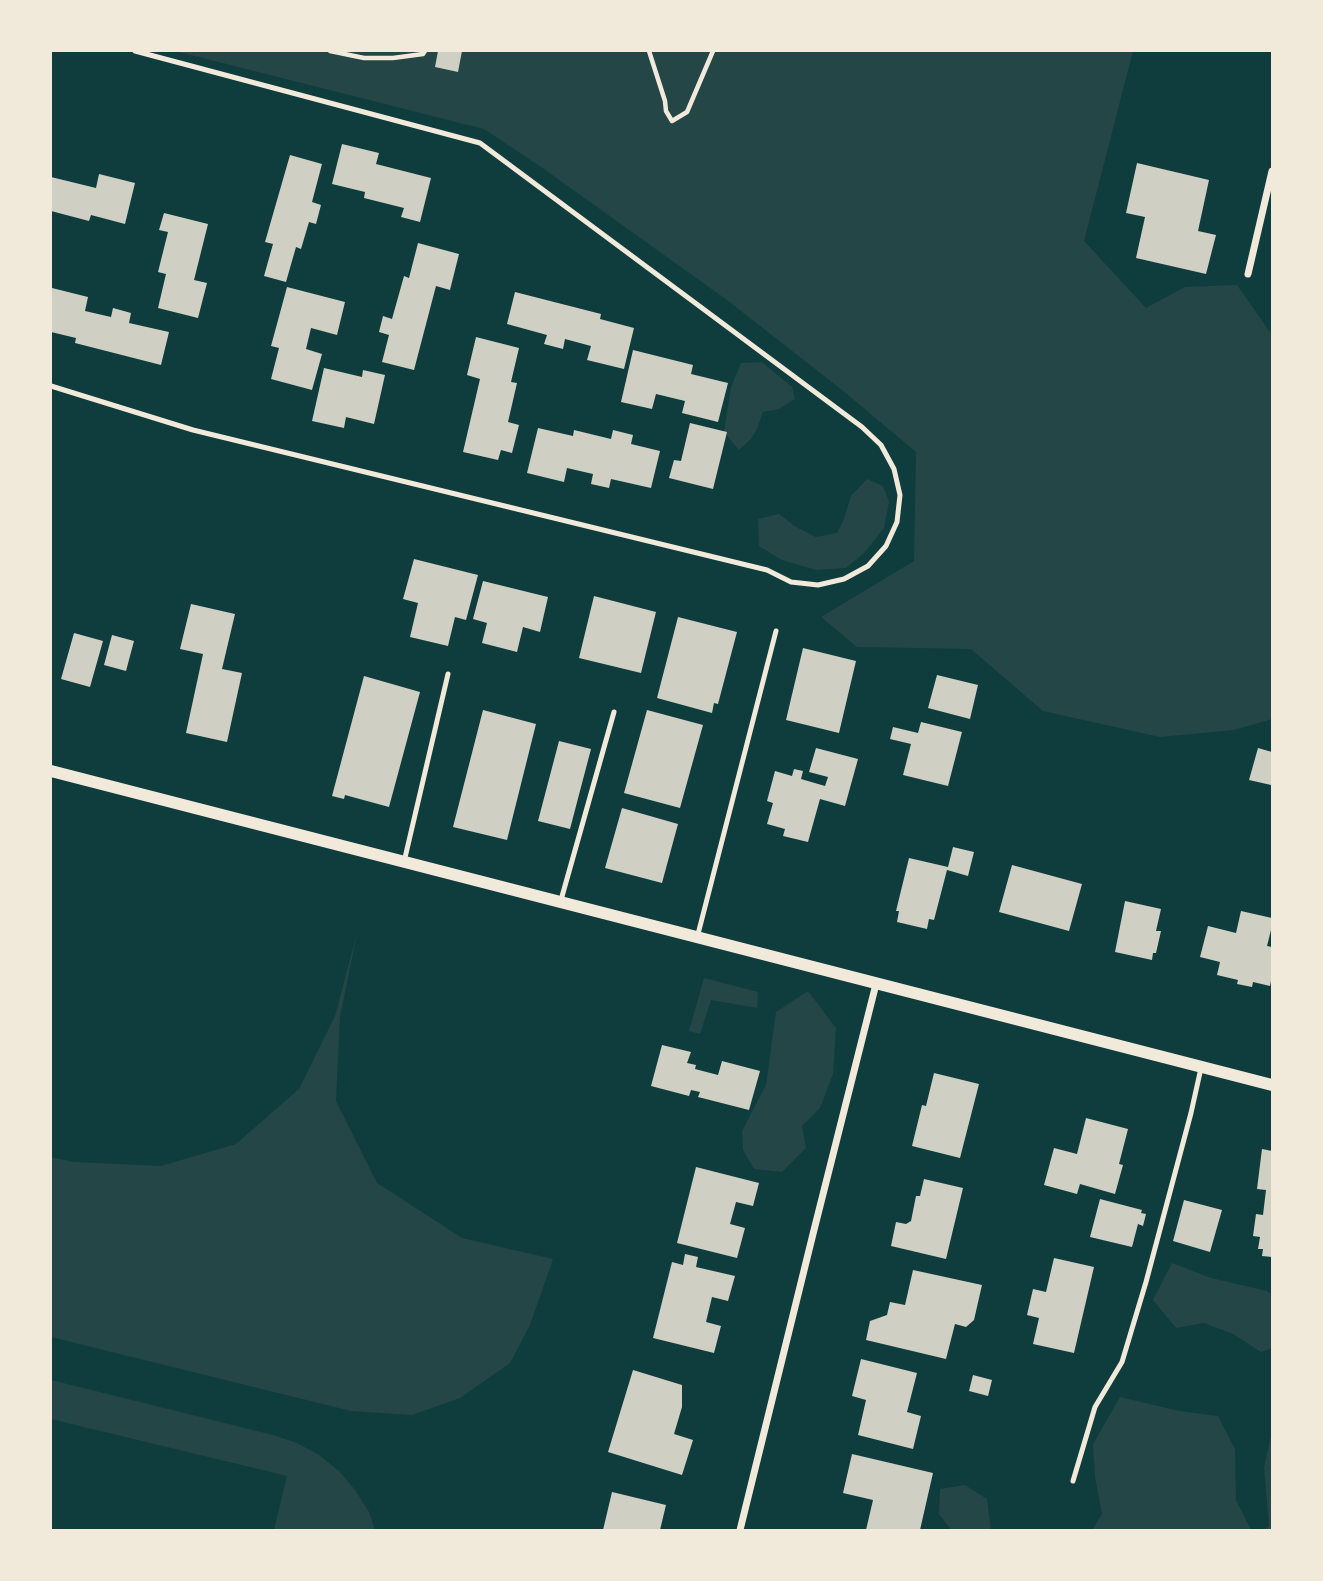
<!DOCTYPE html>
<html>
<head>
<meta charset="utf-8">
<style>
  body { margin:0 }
  #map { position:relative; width:1323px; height:1581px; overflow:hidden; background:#0f3d3e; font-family:Rubik,sans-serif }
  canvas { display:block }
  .frame { position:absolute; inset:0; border:52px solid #f1e9da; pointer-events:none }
</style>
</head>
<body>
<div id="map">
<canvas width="1323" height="1581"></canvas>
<div class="frame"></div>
</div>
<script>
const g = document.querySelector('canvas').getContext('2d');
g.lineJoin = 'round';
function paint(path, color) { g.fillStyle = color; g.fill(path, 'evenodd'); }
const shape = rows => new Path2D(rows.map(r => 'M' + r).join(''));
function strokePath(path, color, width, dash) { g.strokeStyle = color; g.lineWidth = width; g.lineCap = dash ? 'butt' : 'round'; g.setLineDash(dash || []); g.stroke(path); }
paint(shape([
  [175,51,1133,51,1084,241,1146,308,1185,287,1237,285,1272,335,1272,719,1234,730,1160,737,1043,711,971,649,857,647,821,617,914,561,916,452,842,390,727,300,544,169,484,129],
  [762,362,792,387,795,399,779,409,763,412,757,429,751,439,739,450,724,432,731,387,741,363],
  [867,479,883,486,889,502,884,528,864,553,846,568,816,570,782,560,759,546,758,519,779,514,796,527,816,537,837,533,844,519,851,496],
  [357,933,340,1017,336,1101,377,1183,462,1238,553,1259,530,1325,510,1363,460,1398,412,1415,351,1411,51,1337,51,1157,73,1162,161,1166,236,1144,299,1089,335,1016],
  [704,978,758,992,757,1008,711,1000,700,1034,689,1031],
  [808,991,836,1028,833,1074,820,1108,802,1126,806,1148,782,1172,754,1169,743,1150,742,1131,766,1085,776,1012],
  [1172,1263,1211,1278,1267,1291,1272,1295,1272,1348,1261,1352,1233,1334,1204,1323,1176,1328,1153,1300],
  [51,1380,273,1435,297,1443,319,1455,339,1471,355,1490,369,1512,375,1530,274,1530,287,1476,51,1419],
  [1120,1397,1179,1411,1218,1416,1235,1449,1236,1500,1251,1530,1092,1530,1102,1514,1095,1477,1093,1444],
  [1272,1432,1272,1530,1263,1530,1269,1526,1264,1467],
  [965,1485,987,1499,991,1530,951,1530,939,1514,940,1489]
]), '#244646');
paint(shape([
  [438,51,462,51,458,72,435,67],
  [342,144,379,153,376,164,431,178,420,222,401,217,404,208,364,198,365,192,332,184],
  [290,155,322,164,312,202,321,205,316,224,309,222,301,249,296,247,286,282,264,276,273,244,265,242],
  [1137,163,1209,180,1198,231,1216,235,1206,274,1136,258,1145,217,1126,213],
  [99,174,135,183,125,224,91,215,89,221,51,211,51,177,96,188],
  [164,213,208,224,194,280,207,283,198,318,158,308,166,274,158,272,168,232,159,230],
  [418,243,459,254,450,290,436,286,414,370,382,362,389,335,379,332,383,316,392,319,404,276,409,278],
  [287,287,345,302,337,335,311,328,306,349,322,354,312,390,271,379,279,348,271,346],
  [52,288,88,297,85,311,111,317,113,308,131,313,129,323,169,332,161,365,75,343,76,338,51,332],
  [515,292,601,314,600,319,634,328,624,369,587,360,591,346,565,339,563,349,544,344,547,335,507,324],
  [476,337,519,348,511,382,517,383,508,422,519,425,512,453,501,450,498,460,463,452,480,379,467,375],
  [633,350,693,365,691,374,728,383,718,422,682,413,685,401,656,394,652,409,621,402],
  [324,368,362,377,363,370,385,375,374,424,346,417,344,428,312,421],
  [690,423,727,432,713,489,669,478,674,460,681,461],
  [538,428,573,436,574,430,611,439,613,430,633,435,631,444,660,451,651,488,611,479,609,488,591,484,593,474,567,468,564,482,527,473],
  [414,559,478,575,466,620,455,617,448,646,410,637,418,603,403,599],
  [483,581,548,597,540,632,523,627,517,652,482,643,487,623,473,619],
  [594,596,656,612,641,673,579,658],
  [191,604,235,614,222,669,242,673,227,742,186,733,203,654,180,649],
  [678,617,737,632,718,704,714,703,712,713,657,698],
  [74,633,103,641,90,687,61,679],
  [112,635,134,641,126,671,104,665],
  [803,648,856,661,839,733,786,720],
  [937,675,978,685,970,719,928,708],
  [364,676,420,692,389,807,345,795,344,799,332,796],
  [483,710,536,724,507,840,453,827],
  [647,710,703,725,680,808,624,793],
  [921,722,962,732,948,786,903,775,911,744,890,739,893,727,918,733],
  [559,741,591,749,570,829,538,821],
  [816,748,858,759,845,806,820,799,808,842,783,836,785,829,767,824,773,803,767,801,775,771,792,776,794,769,803,771,801,779,825,786,828,777,809,772],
  [1258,748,1272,752,1272,779,1271,785,1249,780],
  [622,808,678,824,662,883,605,868],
  [953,847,974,852,968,876,947,870,934,920,929,919,927,929,897,922,899,911,896,911,909,858,948,867],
  [1012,865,1082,884,1069,931,999,912],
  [1125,901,1161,909,1156,931,1161,931,1156,953,1153,953,1152,960,1115,952],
  [1241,911,1272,918,1272,926,1267,946,1272,947,1272,976,1270,986,1253,982,1252,987,1237,984,1238,980,1217,975,1220,962,1200,957,1208,926,1236,933],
  [662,1045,691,1052,687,1063,696,1065,695,1069,718,1075,722,1061,760,1071,749,1110,698,1097,700,1092,691,1090,689,1096,651,1086],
  [934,1073,979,1084,960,1158,912,1146,922,1105,926,1106],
  [1086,1118,1128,1129,1119,1164,1123,1165,1115,1194,1080,1184,1077,1194,1044,1185,1054,1148,1077,1154],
  [1262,1149,1272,1151,1272,1257,1262,1256,1263,1249,1258,1249,1260,1237,1253,1236,1256,1214,1263,1215,1266,1190,1257,1189],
  [696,1167,759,1183,753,1206,736,1202,730,1224,745,1228,737,1258,677,1243],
  [924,1179,963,1188,946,1259,891,1246,896,1222,906,1224,911,1221,916,1196,920,1196],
  [1100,1199,1142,1210,1141,1213,1146,1214,1143,1226,1138,1224,1132,1247,1090,1237],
  [1184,1200,1222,1210,1210,1252,1173,1241],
  [685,1254,698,1257,696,1267,735,1276,728,1301,712,1297,706,1322,721,1326,714,1353,653,1338,672,1262,683,1265],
  [1054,1258,1094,1267,1074,1353,1033,1344,1039,1318,1027,1315,1033,1289,1046,1292],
  [913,1270,982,1285,974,1320,966,1327,955,1324,946,1359,866,1340,870,1321,887,1315,890,1302,905,1305],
  [861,1359,917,1373,907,1412,921,1416,913,1449,858,1435,866,1400,852,1396],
  [633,1370,682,1385,682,1407,674,1434,693,1440,682,1475,608,1452],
  [973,1375,992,1380,988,1396,969,1391],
  [852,1454,933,1473,920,1530,866,1530,873,1500,843,1493],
  [612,1492,666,1505,660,1530,603,1530]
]), '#cfcfc3');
strokePath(shape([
  [330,51,364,58,393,58,423,54,425,51],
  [649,51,665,101,666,111,672,121,687,112,713,51]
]), '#f1e9da', 4.5);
strokePath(shape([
  [51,386,193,430,767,570,791,582,818,585,844,579,868,566,886,546,897,522,900,495,894,469,881,445,862,427,480,143,135,51],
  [404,862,448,674],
  [561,900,614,712],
  [697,938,776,631],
  [1073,1481,1095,1407,1122,1362,1146,1282,1191,1113,1201,1068]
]), '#f1e9da', 5);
strokePath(shape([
  [1248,274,1272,171],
  [740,1530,813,1234,876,984]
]), '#f1e9da', 7);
strokePath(shape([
  [51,771,1272,1085]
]), '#f1e9da', 12);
</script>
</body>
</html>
